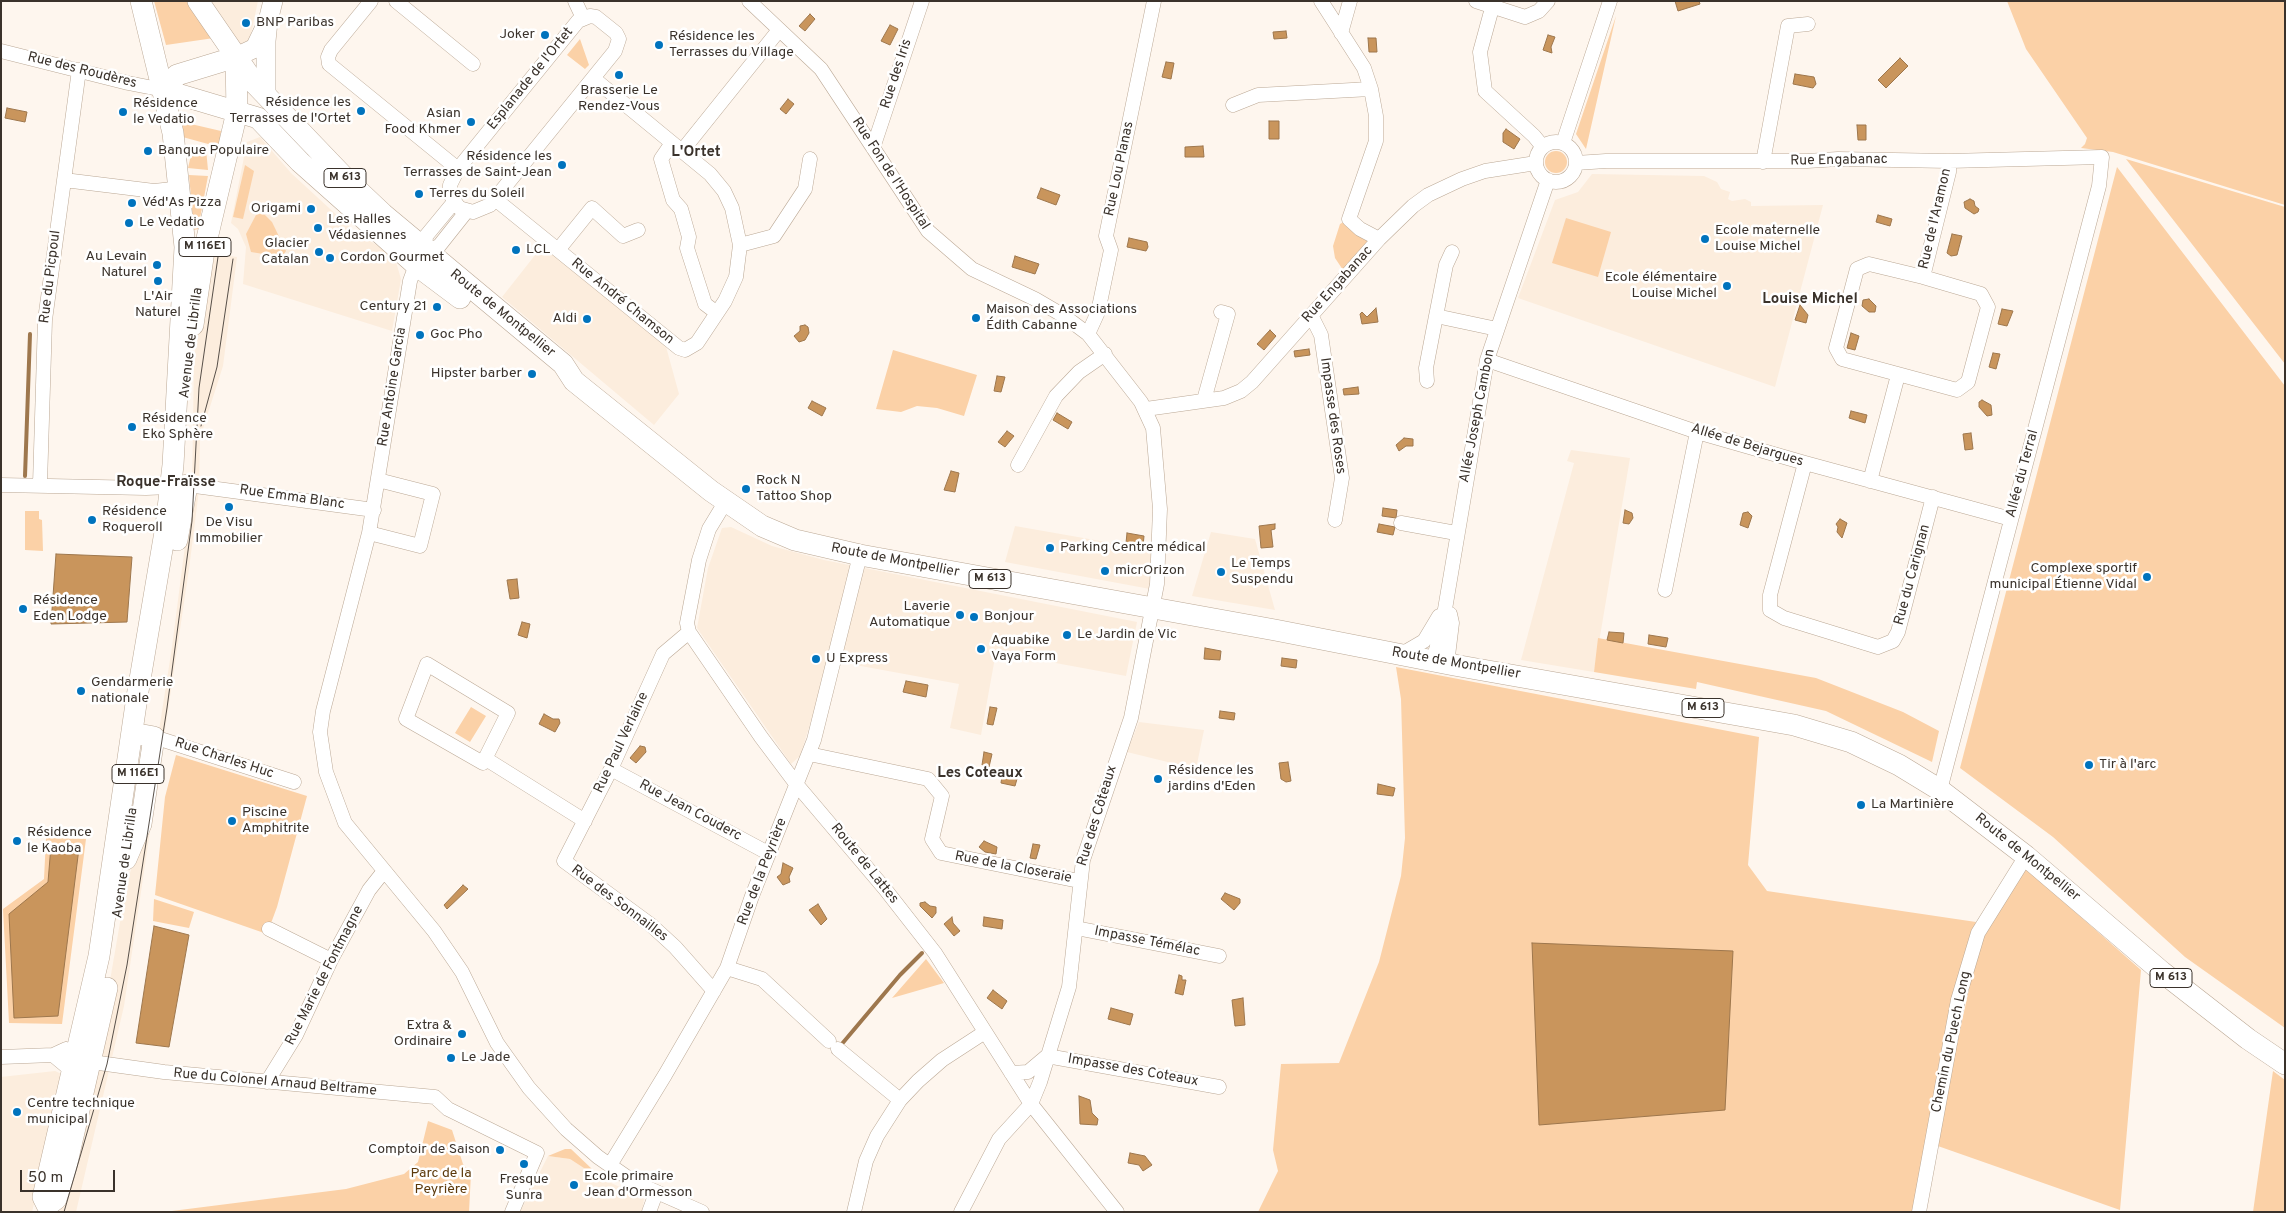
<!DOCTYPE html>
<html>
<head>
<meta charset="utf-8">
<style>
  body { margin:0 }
  #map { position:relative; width:2286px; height:1213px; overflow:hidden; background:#fef6ee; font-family:Overpass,sans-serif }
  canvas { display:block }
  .frame { position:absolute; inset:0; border:2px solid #3a322b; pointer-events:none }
  .scale { position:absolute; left:20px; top:1170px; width:95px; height:22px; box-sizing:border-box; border:2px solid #3a322b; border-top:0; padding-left:6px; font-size:15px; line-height:18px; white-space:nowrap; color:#3a322b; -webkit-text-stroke:4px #fff; paint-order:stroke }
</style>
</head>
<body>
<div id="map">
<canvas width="2286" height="1213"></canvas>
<div class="frame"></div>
<div class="scale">50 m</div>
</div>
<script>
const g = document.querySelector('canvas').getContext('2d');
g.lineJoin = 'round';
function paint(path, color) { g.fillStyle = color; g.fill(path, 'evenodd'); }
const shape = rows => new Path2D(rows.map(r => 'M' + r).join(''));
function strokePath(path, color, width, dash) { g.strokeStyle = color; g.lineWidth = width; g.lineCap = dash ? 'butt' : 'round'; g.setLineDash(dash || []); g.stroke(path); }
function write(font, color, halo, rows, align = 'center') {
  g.font = font + ' Overpass,sans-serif'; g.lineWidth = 5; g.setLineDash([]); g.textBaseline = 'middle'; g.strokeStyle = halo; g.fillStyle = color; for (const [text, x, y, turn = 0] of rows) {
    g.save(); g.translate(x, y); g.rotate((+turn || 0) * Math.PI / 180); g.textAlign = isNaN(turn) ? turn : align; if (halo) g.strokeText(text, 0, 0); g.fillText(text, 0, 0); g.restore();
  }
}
paint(shape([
  [211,1,258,1,249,43,239,44],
  [260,137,291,173,354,231,383,249,396,262,401,279,392,331,243,284,246,247,238,229,231,223,247,142],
  [1592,174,1704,176,1717,182,1721,189,1730,192,1728,199,1732,201,1745,199,1751,202,1751,206,1823,205,1775,387,1518,298,1555,200,1578,192],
  [543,245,665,343,679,394,654,425,502,297],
  [209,253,237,257,223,366,200,438,199,490,189,569,124,1006,76,1212,60,1212,83,1137,127,882,143,833,172,647,192,491,194,359],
  [1571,450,1630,458,1594,672,1521,660,1574,463,1567,461],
  [1015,526,1152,550,1150,589,1005,562],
  [731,527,772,546,824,560,1137,622,1126,676,996,652,981,735,950,728,959,684,828,660,818,699,800,756,791,764,697,628,708,568,722,528],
  [1211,532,1255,539,1275,610,1192,596],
  [1139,722,1204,730,1196,769,1127,752],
  [55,1071,66,1076,32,1212,1,1212,1,1077],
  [548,1156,570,1159,598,1177,635,1194,644,1199,642,1212,520,1212]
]), '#fceddd');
paint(shape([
  [154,1,189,1,214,38,166,45],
  [2007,1,2285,1,2285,205,2113,152,2081,148,2085,144,2087,138,2026,49],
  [1616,16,1586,149,1576,134],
  [580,39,589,65,585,69,567,55],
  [178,121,221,131,219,147,179,136],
  [193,147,206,149,208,170,188,168],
  '1545 162a11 11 0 1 1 22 0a11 11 0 1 1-22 0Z',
  [2126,159,2285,207,2285,364],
  [245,165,254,171,243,219,233,217],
  [2117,167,2285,386,2285,1028,2185,957,2053,837,1960,768],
  [189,175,208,176,198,229,194,230],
  [263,213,272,222,286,251,282,257,251,252,246,234,256,215],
  [1566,218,1611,232,1598,277,1552,263],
  [1349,219,1374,237,1343,270,1335,258,1333,246,1340,224],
  [893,350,977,375,964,416,937,408,917,406,901,412,876,409],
  [25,511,39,511,39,519,42,520,43,551,25,550],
  [1598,638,1816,678,1903,712,1939,731,1932,762,1826,711,1697,682,1696,689,1594,672],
  [1396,667,1759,737,1748,865,1767,891,1976,922,1954,999,1915,1212,1258,1212,1278,1171,1273,1150,1281,1064,1339,1063,1379,962,1401,876,1405,838,1401,699],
  [471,707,486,716,470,742,455,733],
  [176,755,307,796,277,907,267,934,155,895,165,797],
  [46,838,86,839,62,1024,9,1023,3,909,44,879],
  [2023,866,2141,970,2120,1210,1935,1145,1981,934],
  [154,899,194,912,189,928,153,921],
  [926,959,944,983,892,998],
  [2273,1071,2285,1080,2285,1212,2253,1212],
  [428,1121,452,1130,463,1164,471,1173,469,1212,164,1212,346,1189,404,1174,418,1162],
  [565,1149,571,1149,592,1169,590,1172,570,1159,548,1156]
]), '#fbd1a7');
const water = shape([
  [1675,1,1699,1,1700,4,1678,11,1675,1],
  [810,14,815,19,805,31,799,26,810,14],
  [890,25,898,29,890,45,881,41,890,25],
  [1286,31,1287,38,1274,39,1273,32,1286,31],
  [1548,35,1555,37,1551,47,1552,53,1543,50,1548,35],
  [1368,38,1376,38,1377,52,1369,52,1368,38],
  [1900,58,1908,66,1886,88,1878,80,1900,58],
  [1166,62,1174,63,1171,79,1162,77,1166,62],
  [1795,74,1814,77,1816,84,1813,88,1793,84,1795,74],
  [788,99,794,104,786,114,780,109,788,99],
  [7,108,27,112,25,122,5,118,7,108],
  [1269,121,1279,121,1279,139,1269,139,1269,121],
  [1857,125,1866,125,1866,140,1858,140,1857,125],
  [1506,129,1520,139,1514,149,1503,142,1503,133,1506,129],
  [1203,146,1204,157,1185,157,1185,147,1203,146],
  [1041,188,1060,195,1056,205,1037,198,1041,188],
  [1970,199,1974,201,1975,206,1979,209,1978,212,1974,214,1965,208,1964,202,1970,199],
  [1878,215,1892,219,1890,226,1876,222,1878,215],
  [1952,234,1962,236,1957,255,1951,256,1947,253,1952,234],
  [1129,238,1147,242,1148,247,1146,251,1127,247,1129,238],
  [1015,256,1039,264,1035,274,1012,267,1015,256],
  [1869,299,1876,306,1875,312,1869,312,1862,306,1863,300,1869,299],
  [1800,305,1808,315,1806,323,1795,320,1800,305],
  [1376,308,1378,322,1362,324,1360,314,1362,312,1367,317,1376,308],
  [2002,309,2013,311,2007,326,1998,324,2002,309],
  [805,325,808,327,809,333,805,340,799,342,794,336,800,331,800,326,805,325],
  [1270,330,1276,336,1264,350,1257,344,1270,330],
  [1851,333,1859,336,1855,350,1847,348,1851,333],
  [1309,349,1310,355,1295,357,1294,351,1309,349],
  [1993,353,2000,354,1996,369,1989,367,1993,353],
  [997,376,1005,377,1001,392,994,391,997,376],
  [1358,387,1359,394,1344,395,1343,389,1358,387],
  [1982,400,1991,405,1992,415,1987,416,1979,407,1979,402,1982,400],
  [812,401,826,408,822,416,808,408,812,401],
  [1851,411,1867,415,1865,423,1849,418,1851,411],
  [1057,413,1072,422,1068,429,1053,420,1057,413],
  [1007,431,1014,436,1005,447,998,442,1007,431],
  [1971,433,1973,449,1965,450,1963,434,1971,433],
  [1404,438,1413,439,1413,446,1406,446,1399,451,1396,445,1404,438],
  [951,471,959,473,955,492,944,490,951,471],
  [1383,508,1397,510,1396,518,1382,516,1383,508],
  [1625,510,1632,513,1633,518,1629,524,1623,523,1625,510],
  [1748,512,1752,516,1748,528,1740,525,1743,513,1748,512],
  [1840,519,1847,523,1842,538,1837,532,1838,527,1836,524,1840,519],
  [1275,524,1275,529,1271,530,1273,547,1261,548,1259,526,1275,524],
  [1379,524,1395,527,1393,535,1377,532,1379,524],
  [1127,533,1144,536,1143,546,1126,543,1127,533],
  [56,554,132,557,127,622,51,624,56,554],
  [517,579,519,598,510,599,507,580,517,579],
  [522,622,530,624,527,638,518,635,522,622],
  [1609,632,1624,633,1623,643,1607,640,1609,632],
  [1649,635,1668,638,1666,647,1648,644,1649,635],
  [1205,648,1221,651,1220,660,1204,659,1205,648],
  [1282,658,1297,660,1296,668,1281,666,1282,658],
  [906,681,928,685,926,697,903,692,906,681],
  [990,707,997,708,993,725,987,724,990,707],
  [1220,711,1235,713,1234,720,1219,718,1220,711],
  [544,714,553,719,559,719,560,723,555,732,539,724,544,714],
  [640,746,645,747,646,752,636,763,630,758,640,746],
  [984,752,992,754,989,767,982,765,984,752],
  [1288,762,1291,781,1286,782,1281,779,1279,763,1288,762],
  [1002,776,1017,779,1015,786,1001,783,1002,776],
  [1378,784,1395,788,1393,796,1377,794,1378,784],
  [984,841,997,847,996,854,985,852,979,847,984,841],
  [1033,844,1040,845,1036,859,1030,858,1033,844],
  [51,846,79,848,58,1016,14,1018,9,914,48,882,51,846],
  [783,863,793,868,789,877,790,882,783,885,777,877,781,874,783,863],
  [463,885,468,889,447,909,444,905,463,885],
  [1225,893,1240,899,1240,903,1234,910,1221,899,1225,893],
  [925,902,930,906,936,907,936,913,932,918,920,906,920,903,925,902],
  [818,904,827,919,821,925,809,910,818,904],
  [952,917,953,923,960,931,954,936,944,924,952,917],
  [984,917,1003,920,1002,929,983,926,984,917],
  [154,926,189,935,169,1047,136,1043,154,926],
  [1532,943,1733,951,1725,1110,1539,1125,1532,943],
  [1179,975,1182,976,1182,980,1186,980,1183,995,1175,993,1179,975],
  [993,990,1007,1001,1002,1009,987,998,993,990],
  [1243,998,1245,1025,1235,1026,1232,1000,1243,998],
  [1111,1008,1133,1014,1130,1025,1108,1019,1111,1008],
  [1079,1096,1090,1100,1092,1113,1098,1119,1097,1125,1080,1124,1079,1096],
  [1130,1153,1145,1156,1152,1165,1143,1171,1139,1165,1128,1163,1130,1153]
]);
paint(water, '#c9955c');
strokePath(water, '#9e774d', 1);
strokePath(shape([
  [25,476,30,334],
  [841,1045,900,975,922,953]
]), '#9e774d', 4);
const street = shape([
  [371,1,331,50,328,57,329,64,458,169],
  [396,1,473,64],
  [575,1,583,18],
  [749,1,821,69,928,231,972,269,1035,299,1064,316,1088,334,1141,402,1153,428,1160,509,1157,584,1131,718,1083,860,1069,987,1040,1082,1031,1104,999,1139,961,1212],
  [1321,1,1364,68,1371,89,1376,116,1376,141,1349,219,1360,229,1379,239],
  [1476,1,1525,17,1539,11,1548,1],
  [1492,8,1480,52,1485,91,1534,136,1543,147],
  [590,16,596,17,616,33,619,39,615,51,490,205,473,212,459,208,450,194,450,185,458,169,578,21,590,16],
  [1341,33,1350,1],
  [1,51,128,83,164,90],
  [1233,105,1258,95,1371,89],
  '1536 162a20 20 0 1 1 40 0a20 20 0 1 1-40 0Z',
  [672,143,661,159,673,200,681,209,689,237,687,248,705,304,717,313],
  [1563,143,1610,1],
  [873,148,922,1],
  [682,151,779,30],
  [1763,162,1788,26,1808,24],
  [1576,163,1606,161,1807,161,1838,159,1949,161,2102,157,2099,186,1940,790],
  [64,180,154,191,173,189,179,181],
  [495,199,679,348,685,350,697,343,725,301,736,277,740,245,732,208,724,191,710,174,593,78],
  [454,202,426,236,425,251,439,246,466,212],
  [740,245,774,236,805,189,810,159],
  [558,250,592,208,623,236,638,230],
  [1452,252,1446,265,1436,316,1497,329],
  [416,265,410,281,369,533,323,711,320,732,326,772,345,823,434,931,462,972,497,1043,529,1088,566,1129,598,1157,634,1182,702,1212],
  [1923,277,1981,294,1988,307,1968,382,1957,390,1842,359,1836,348,1857,269,1869,264,1923,277,1949,172,1949,161],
  [1311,315,1321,335,1342,478,1335,520],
  [1088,334,1098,312,1111,250,1106,236,1154,1],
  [1487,360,1697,432,1805,463,2011,519],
  [1427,381,1426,368,1436,316],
  [1204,400,1228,314,1221,312],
  [1146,409,1224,398,1241,391,1252,382,1379,239,1413,206,1428,195,1462,179,1485,171,1536,163],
  [1805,463,1770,595,1770,610,1784,618,1878,647,1893,641,1898,632,1933,497],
  [1018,465,1056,396,1079,372,1105,354],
  [1870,481,1898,375],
  [40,484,45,320,79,70],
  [1,485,146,488,195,486,374,510],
  [726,501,709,529,699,560,687,623,689,632,761,737,797,785,885,889,935,953,1031,1104,1117,1212],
  [1401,523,1456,533],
  [369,533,420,546,433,494,378,480],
  [1665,590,1697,432],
  [689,632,663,654,611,769,564,861,651,925,675,947,714,991],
  [1400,655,1424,641,1439,616],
  [1433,661,1442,627,1487,360,1548,180],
  [427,664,508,713,483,763,406,719,427,664],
  [1447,664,1452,623,1450,614],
  [154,737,294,782],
  [809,754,928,779,942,796,932,839,941,853,1079,881],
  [486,759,585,821],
  [611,769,768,853],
  [1076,928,1219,956],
  [269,929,331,960],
  [727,968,762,979,829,1041],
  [66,1049,73,1052,76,1059,70,1064,65,1065,53,1055,66,1049],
  [838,1049,900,1100],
  [1,1057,53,1055],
  [99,1063,164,1072,435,1097,448,1109,537,1153,512,1212],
  [1011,1073,1028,1072,1047,1056,1219,1087],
  [267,1082,296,1035,331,960,369,890,384,871],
  [610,1165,665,1075,727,968,752,896,814,740,860,555],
  [649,1212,656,1193],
  [854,1212,866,1161,877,1136,900,1100,918,1081,942,1060,985,1032],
  [1919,1212,1958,1000,1978,933,2026,856]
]);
const secondary = shape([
  [236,57,255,48,268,21,273,1],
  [266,96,266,41,268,21]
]);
const primary = shape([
  [198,1,255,84,348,181,383,214,563,364,574,381,711,491,762,526,795,540,860,555,1275,630,1454,665,1794,725,1851,742,1899,765,1940,790,2026,856,2162,972,2248,1039,2285,1064],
  [164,90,258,118,300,162,416,265,460,298],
  [164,90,177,75,236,57],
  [193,325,204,251,237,112,236,57],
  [177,540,187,485],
  [126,859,141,824,154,737,132,733],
  [47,1205,43,1197,99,956,137,697,166,526,173,465,185,247,173,133,141,1],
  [48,1205,56,1199,66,1167,107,988]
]);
strokePath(street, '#bba895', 15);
strokePath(secondary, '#bba895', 20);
strokePath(primary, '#bba895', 22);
strokePath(street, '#fff', 14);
strokePath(secondary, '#fff', 19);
strokePath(primary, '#fff', 21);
strokePath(shape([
  [201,426,217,367,233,259],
  [64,1212,107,1064,127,965,167,708,192,521,199,388,218,257]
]), '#574f48', 1);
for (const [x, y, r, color] of [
  [246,23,5,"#0073bd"],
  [545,35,5,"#0073bd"],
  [659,45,5,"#0073bd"],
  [619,75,5,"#0073bd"],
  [361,111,5,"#0073bd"],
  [123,112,5,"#0073bd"],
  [471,122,5,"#0073bd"],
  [148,151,5,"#0073bd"],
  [562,165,5,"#0073bd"],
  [419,194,5,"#0073bd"],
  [132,203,5,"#0073bd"],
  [311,209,5,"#0073bd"],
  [129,223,5,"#0073bd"],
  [318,228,5,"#0073bd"],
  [1705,239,5,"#0073bd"],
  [516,250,5,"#0073bd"],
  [319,252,5,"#0073bd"],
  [330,258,5,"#0073bd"],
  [157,265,5,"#0073bd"],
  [158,281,5,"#0073bd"],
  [1727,286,5,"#0073bd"],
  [437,307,5,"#0073bd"],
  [976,318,5,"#0073bd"],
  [587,319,5,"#0073bd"],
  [420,335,5,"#0073bd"],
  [532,374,5,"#0073bd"],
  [132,427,5,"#0073bd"],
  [746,489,5,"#0073bd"],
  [229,507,5,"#0073bd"],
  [92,520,5,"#0073bd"],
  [1050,548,5,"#0073bd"],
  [1105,571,5,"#0073bd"],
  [1221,572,5,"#0073bd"],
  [2147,577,5,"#0073bd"],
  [23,609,5,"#0073bd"],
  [960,615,5,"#0073bd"],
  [974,617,5,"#0073bd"],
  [1067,635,5,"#0073bd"],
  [981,649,5,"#0073bd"],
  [816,659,5,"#0073bd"],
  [81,691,5,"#0073bd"],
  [2089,765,5,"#0073bd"],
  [1158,779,5,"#0073bd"],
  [1861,805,5,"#0073bd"],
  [232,821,5,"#0073bd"],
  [17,841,5,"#0073bd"],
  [462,1034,5,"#0073bd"],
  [451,1058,5,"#0073bd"],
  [17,1112,5,"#0073bd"],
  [500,1150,5,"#0073bd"],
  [524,1164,5,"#0073bd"],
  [574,1185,5,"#0073bd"]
]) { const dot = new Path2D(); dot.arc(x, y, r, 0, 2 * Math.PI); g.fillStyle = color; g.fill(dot); strokePath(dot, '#fff', 2); }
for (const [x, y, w] of [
  [345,178,42],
  [205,247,52],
  [990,579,42],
  [1703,708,42],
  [138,774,52],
  [2171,978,42]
]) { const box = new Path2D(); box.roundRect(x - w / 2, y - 9.5, w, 19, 4); g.fillStyle = '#fff'; g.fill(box); strokePath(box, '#3a322b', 1); }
write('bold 12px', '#3a322b', null, [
  ["M 613",345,178],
  ["M 116E1",205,247],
  ["M 613",990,579],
  ["M 613",1703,708],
  ["M 116E1",138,774],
  ["M 613",2171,978]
]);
write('14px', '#3a322b', '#fff', [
  ["BNP Paribas",256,23],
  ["Joker",535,35,"right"],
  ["Résidence les",669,37],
  ["Terrasses du Village",669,53],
  ["Brasserie Le",619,91,"center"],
  ["Rendez-Vous",619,107,"center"],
  ["Résidence les",351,103,"right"],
  ["Terrasses de l'Ortet",351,119,"right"],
  ["Résidence",133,104],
  ["le Vedatio",133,120],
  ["Asian",461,114,"right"],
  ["Food Khmer",461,130,"right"],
  ["Banque Populaire",158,151],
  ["Résidence les",552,157,"right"],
  ["Terrasses de Saint-Jean",552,173,"right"],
  ["Terres du Soleil",429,194],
  ["Véd'As Pizza",142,203],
  ["Origami",301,209,"right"],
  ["Les Halles",328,220],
  ["Védasiennes",328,236],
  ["Le Vedatio",139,223],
  ["Ecole maternelle",1715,231],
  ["Louise Michel",1715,247],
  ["Glacier",309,244,"right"],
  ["Catalan",309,260,"right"],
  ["LCL",526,250],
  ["Au Levain",147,257,"right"],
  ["Naturel",147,273,"right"],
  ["Cordon Gourmet",340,258],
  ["Ecole élémentaire",1717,278,"right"],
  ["Louise Michel",1717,294,"right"],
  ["L'Air",158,297,"center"],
  ["Naturel",158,313,"center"],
  ["Century 21",427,307,"right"],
  ["Maison des Associations",986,310],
  ["Édith Cabanne",986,326],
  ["Aldi",577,319,"right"],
  ["Goc Pho",430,335],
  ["Hipster barber",522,374,"right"],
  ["Résidence",142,419],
  ["Eko Sphère",142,435],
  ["Rock N",756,481],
  ["Tattoo Shop",756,497],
  ["Résidence",102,512],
  ["Roqueroll",102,528],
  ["De Visu",229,523,"center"],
  ["Immobilier",229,539,"center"],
  ["Parking Centre médical",1060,548],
  ["Le Temps",1231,564],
  ["Suspendu",1231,580],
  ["Complexe sportif",2137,569,"right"],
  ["municipal Étienne Vidal",2137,585,"right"],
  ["micrOrizon",1115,571],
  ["Résidence",33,601],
  ["Eden Lodge",33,617],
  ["Laverie",950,607,"right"],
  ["Automatique",950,623,"right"],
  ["Bonjour",984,617],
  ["Le Jardin de Vic",1077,635],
  ["Aquabike",991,641],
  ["Vaya Form",991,657],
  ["U Express",826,659],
  ["Gendarmerie",91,683],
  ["nationale",91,699],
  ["Tir à l'arc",2099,765],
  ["Résidence les",1168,771],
  ["jardins d'Eden",1168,787],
  ["La Martinière",1871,805],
  ["Piscine",242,813],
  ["Amphitrite",242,829],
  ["Résidence",27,833],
  ["le Kaoba",27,849],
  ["Extra &",452,1026,"right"],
  ["Ordinaire",452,1042,"right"],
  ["Le Jade",461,1058],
  ["Centre technique",27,1104],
  ["municipal",27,1120],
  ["Comptoir de Saison",490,1150,"right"],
  ["Ecole primaire",584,1177],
  ["Jean d'Ormesson",584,1193],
  ["Fresque",524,1180,"center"],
  ["Sunra",524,1196,"center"]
], 'left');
write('14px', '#3a322b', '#fff', [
  ["Rue des Roudères",82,71,14],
  ["Rue des Iris",897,74,-72],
  ["Esplanade de l'Ortet",531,79,-51],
  ["Rue Engabanac",1839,161,-1],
  ["Rue Lou Planas",1120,169,-78],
  ["Rue Fon de l'Hospital",890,174,57],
  ["Rue de l'Aramon",1936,219,-77],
  ["Rue du Picpoul",51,277,-83],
  ["Rue Engabanac",1338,285,-48],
  ["Rue André Chamson",622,302,39],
  ["Route de Montpellier",502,314,39],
  ["Avenue de Librilla",192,343,-83],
  ["Rue Antoine Garcia",393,387,-81],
  ["Impasse des Roses",1332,416,82],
  ["Allée Joseph Cambon",1478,416,-79],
  ["Allée de Bejargues",1747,446,17],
  ["Allée du Terral",2023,474,-75],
  ["Rue Emma Blanc",292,498,8],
  ["Route de Montpellier",895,561,11],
  ["Rue du Carignan",1913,575,-75],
  ["Route de Montpellier",1456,664,10],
  ["Rue Paul Verlaine",622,743,-65],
  ["Rue Charles Huc",224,759,18],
  ["Rue Jean Couderc",690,811,28],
  ["Rue des Côteaux",1098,816,-73],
  ["Route de Montpellier",2027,858,39],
  ["Avenue de Librilla",126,863,-82],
  ["Route de Lattes",864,864,51],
  ["Rue de la Closeraie",1013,868,11],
  ["Rue de la Peyrière",763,872,-69],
  ["Rue des Sonnailles",619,904,37],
  ["Impasse Témélac",1147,942,11],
  ["Rue Marie de Fontmagne",325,976,-63],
  ["Chemin du Puech Long",1952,1042,-78],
  ["Impasse des Coteaux",1133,1071,10],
  ["Rue du Colonel Arnaud Beltrame",275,1083,5]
]);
write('14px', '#5c390b', '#fff', [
  ["Parc de la",441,1174],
  ["Peyrière",441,1190]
]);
write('bold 15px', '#3a322b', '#fff', [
  ["L'Ortet",696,153],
  ["Louise Michel",1810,300],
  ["Roque-Fraïsse",166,483],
  ["Les Coteaux",980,774]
]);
</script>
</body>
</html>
